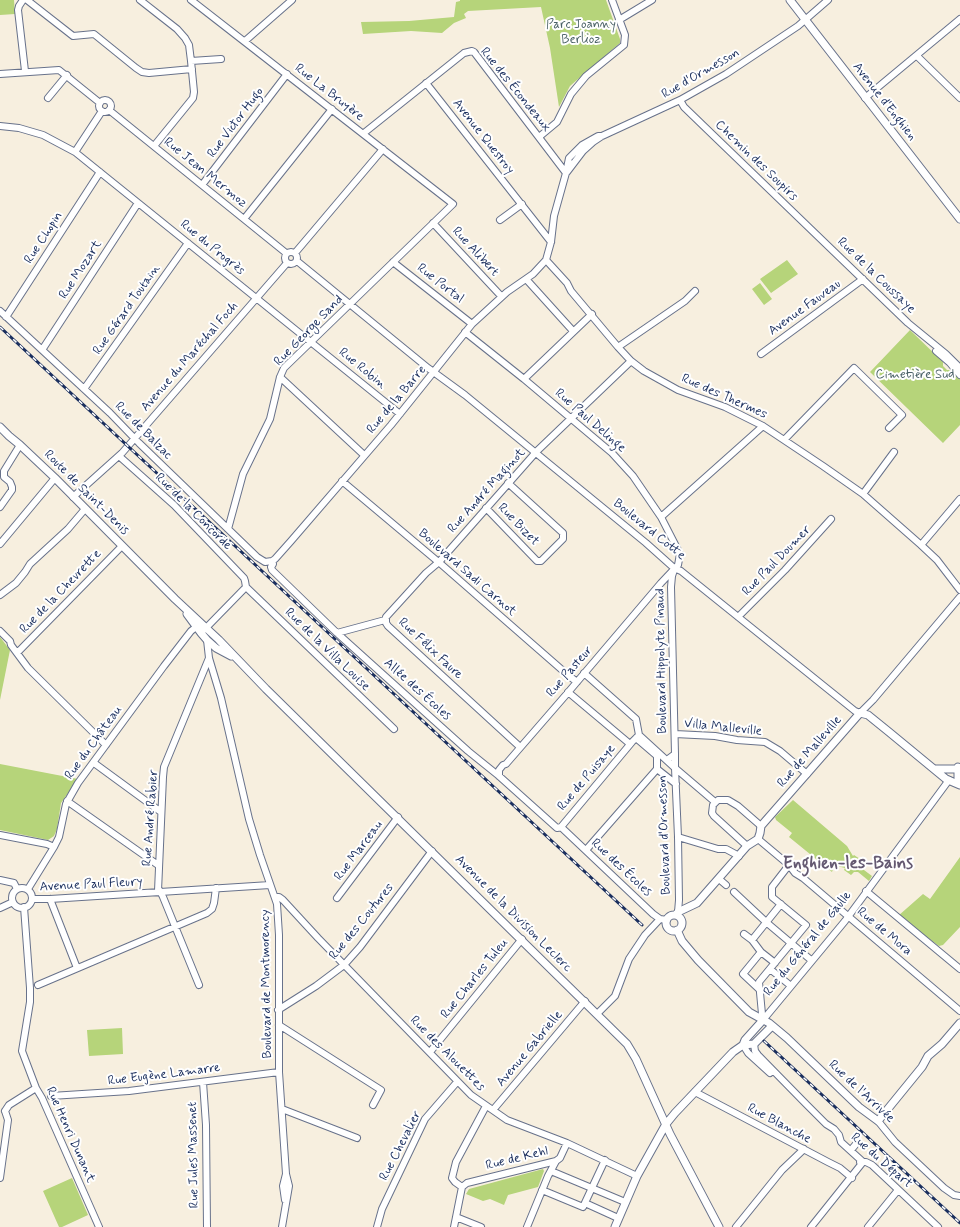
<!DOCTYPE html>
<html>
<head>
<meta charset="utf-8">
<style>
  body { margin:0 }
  canvas { display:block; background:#f7efdf }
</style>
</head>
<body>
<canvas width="960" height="1227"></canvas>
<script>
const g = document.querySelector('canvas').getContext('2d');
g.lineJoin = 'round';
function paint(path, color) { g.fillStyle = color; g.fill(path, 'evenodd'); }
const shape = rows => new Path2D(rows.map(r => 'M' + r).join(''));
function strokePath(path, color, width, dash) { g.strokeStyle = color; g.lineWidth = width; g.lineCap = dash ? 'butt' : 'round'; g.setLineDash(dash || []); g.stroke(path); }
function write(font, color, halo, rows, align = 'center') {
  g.font = font + ' Mynerve,sans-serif'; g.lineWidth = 4; g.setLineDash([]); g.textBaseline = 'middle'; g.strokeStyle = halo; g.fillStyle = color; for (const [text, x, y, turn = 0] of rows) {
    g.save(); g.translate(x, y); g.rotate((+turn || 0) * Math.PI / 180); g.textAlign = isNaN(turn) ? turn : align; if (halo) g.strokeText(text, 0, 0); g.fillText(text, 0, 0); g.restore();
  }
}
paint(shape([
  [0,0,14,0,15,14,0,15],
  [460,0,606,0,620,39,620,43,570,86,559,107,550,48,541,7,468,11,464,14,466,18,454,23,442,33,411,31,363,34,361,22,409,21,454,17,456,2,460,1],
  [787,260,798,274,771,293,760,279],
  [760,283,772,299,764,305,752,289],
  [910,330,943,362,943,366,947,370,951,370,960,379,960,425,943,443,870,372],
  [0,637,10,650,0,700],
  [0,764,78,779,61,803,57,829,54,836,48,840,0,830],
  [793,800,847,846,853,856,854,855,863,861,860,865,860,867,872,876,869,881,858,872,854,872,851,875,844,870,845,868,837,866,834,866,832,872,789,837,792,833,776,820,775,817],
  [960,857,960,927,943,945,939,946,898,916,923,894,930,899],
  [122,1028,123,1054,89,1056,87,1030],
  [543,1169,544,1171,538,1187,508,1195,504,1205,490,1199,483,1201,466,1194,469,1189],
  [72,1178,88,1215,62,1227,59,1227,43,1191]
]), '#b6d47a');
const minor = shape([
  [23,0,19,6,18,10,25,71],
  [27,0,73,36,94,34,136,68,142,72,149,73,192,69],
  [140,0,177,29,185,38,189,45,191,61,194,92,193,98,154,146],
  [191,0,453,204,284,368,280,377,270,419,243,474,228,529],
  [619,20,652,0],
  [245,41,292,0],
  [917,56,960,98],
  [191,61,221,59],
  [0,74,59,70,100,103],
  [426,83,551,242],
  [48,98,67,75],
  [865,98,960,19],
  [680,100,684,107,714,136,908,323,946,354,960,368],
  '99 106a6 6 0 1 1 12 0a6 6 0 1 1-12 0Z',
  [109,110,286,253],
  [0,126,19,128,43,135,75,152,400,414],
  [364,133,464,53,472,51,474,52,566,173],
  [539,137,557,122,571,94,586,76,624,45,625,35,612,0],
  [75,152,102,111],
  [567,172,583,151,593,142,602,136,680,100,726,74,798,26,828,0],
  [202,185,287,74],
  [244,219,332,109],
  [500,220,522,204],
  [433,223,501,296],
  '285 258a6 6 0 1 1 12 0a6 6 0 1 1-12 0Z',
  [295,253,383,149],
  [546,260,567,283,571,291,618,347,631,361,644,371,678,390,725,407,763,426,823,466,863,494,921,545,937,560,960,590],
  [297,261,428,368,465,395,646,543,674,568,681,571,855,711,860,713,873,700,960,597],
  [393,262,472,324],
  [526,279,573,331],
  [0,311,110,413,139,443,257,557,265,562,272,561,275,559,291,541,391,425,472,324,507,292,533,274,546,260,551,242,554,216,566,173,569,158,582,145,598,136,602,136],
  [6,317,100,172],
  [465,332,524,379,612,453,633,476,661,517,680,554,678,565,661,583,565,696,506,764,503,765,499,770,499,776],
  [618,347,685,301,695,291],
  [42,350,138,203],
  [936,351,950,363,960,375],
  [761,354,863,279],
  [280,377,364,455],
  [524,379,592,314],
  [84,389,188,243],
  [785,439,854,368,902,415,889,428],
  [119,456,174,505,244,578,245,581,246,587],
  [342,481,442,565,569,676,577,682],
  [863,494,894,452],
  [73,497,122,453,287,263],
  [0,507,12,490,12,487,10,482,4,477,4,471,20,445],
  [486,508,537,561,541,561,563,539,563,533,508,483],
  [661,517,763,426],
  [0,544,55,478],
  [921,545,960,499],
  [272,561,273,564,271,567,272,570,337,633,468,751,499,776,557,828,561,827],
  [246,587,394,729],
  [0,595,16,583,25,572,30,564,68,529,85,509],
  [738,617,785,570,831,519],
  [204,630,246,587],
  [0,631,10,641,11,645,28,668,106,745],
  [337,633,385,620],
  [207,640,209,658,221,698,249,819,260,855,277,904,279,935,279,1072,286,1174,283,1186,285,1200],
  [17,653,122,546],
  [584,673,636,719,639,735,675,768,678,837,679,900,678,912],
  [568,692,630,744],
  [675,734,715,736,737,740,765,742,780,751,807,774],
  [636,738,657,756,657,769,676,784],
  [520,747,388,626,386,623,386,617,426,573,439,562,537,451,631,361],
  [675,754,675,768,715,802],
  [667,760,675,754,671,587,672,576,674,570],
  [94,763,161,812],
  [67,801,158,865],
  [561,827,653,914,660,919,667,920],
  [561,827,632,742,639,735],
  [0,835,47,844,54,847],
  [678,837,718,849,726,849,739,856],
  [758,839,789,865,795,873,803,878,960,1011],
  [747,846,714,816,712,813,713,805,718,800,728,800,738,806,761,826],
  [586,850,657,769],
  [719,879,726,885],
  [0,880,14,883,17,889],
  '12 898a10 10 0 1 1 20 0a10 10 0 1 1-20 0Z',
  [28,889,54,847,59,837,66,804,78,783,164,666,191,631,200,624],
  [158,891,163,777,164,767,209,658],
  [160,891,163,897,199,985],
  [866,891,960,969],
  [734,892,766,922,811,960],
  [275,897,279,897,283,900,318,938,471,1095,507,1120,567,1143,637,1176],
  [337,898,398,817],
  [32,899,50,899,270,885],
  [50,899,77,968],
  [24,907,30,988,30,1002,22,1051,36,1088,42,1098,99,1227],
  [0,908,13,902],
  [744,934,752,940,761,952,775,963],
  [752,940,781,904],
  [770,969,791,986],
  [38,985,207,913,212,909,214,903,216,888],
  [759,989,743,974,761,952],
  [278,1010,316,986,344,965,360,947,432,851],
  [597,1014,615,996,629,959,645,935,660,919],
  [762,1014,759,982,806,925,772,897,772,887,789,865],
  [763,1020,845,921,949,780],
  [279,1025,381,1090,373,1105],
  [754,1044,755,1051,758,1055,806,1104,826,1124,834,1129,839,1135,841,1142,863,1162],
  [743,1045,748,1053,770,1073],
  [430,1052,522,939],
  [203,1082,206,1125,207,1227],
  [695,1092,828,1162,840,1168,852,1178],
  [51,1096,129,1091,279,1072],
  [282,1109,357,1138],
  [493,1110,585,1001],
  [5,1111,9,1105,36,1088],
  [878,1121,895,1142,944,1188,954,1195,960,1196],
  [851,1150,856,1144],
  [860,1162,866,1162,872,1165,938,1227],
  [551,1171,625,1202],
  [0,1178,8,1120,5,1111],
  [462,1187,467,1183,556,1161,560,1158,567,1143],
  [462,1187,455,1182,452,1178,456,1162,486,1106],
  [542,1190,583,1207,605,1160],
  [585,1203,618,1218],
  [456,1217,481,1227],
  [282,1227,289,1186,286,1174],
  [377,1227,382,1209,425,1119,457,1082],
  [454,1227,462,1187],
  [527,1227,548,1176,556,1161],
  [736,1227,782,1170,804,1149],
  [811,1227,863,1162],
  [868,1227,898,1190]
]);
const major = shape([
  [790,0,960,219],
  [0,427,9,436,20,445,55,478,175,599,219,640,266,689,627,1044,636,1059,670,1134,719,1227],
  [187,614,201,633,207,640,216,648,231,656],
  [958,767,958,778,960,782],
  [936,769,957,769],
  [676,915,678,912,697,903,747,846,758,839,760,833,761,826,860,713,868,715,889,732,946,779,960,785],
  '666 923a8 8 0 1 1 16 0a8 8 0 1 1-16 0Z',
  [677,930,682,941,698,960,749,1012,769,1023,787,1038,859,1107,878,1121,922,1067,928,1056,942,1044,960,1023],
  [743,1045,745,1040,763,1020],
  [615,1227,637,1176,666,1124,675,1113,733,1052,743,1045,754,1044,772,1026]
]);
strokePath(minor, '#68728b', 8);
strokePath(major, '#68728b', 9);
strokePath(minor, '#fff', 6);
strokePath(major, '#fff', 7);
const rail = shape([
  [0,327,642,925],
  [764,1041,960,1223]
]);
strokePath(rail, '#1b2f5e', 3);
strokePath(rail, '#fff', 1.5, [4.5]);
write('13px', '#4a6166', '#fff', [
  ["Parc Joanny",581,25],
  ["Berlioz",581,40],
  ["Cimetière Sud",915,375]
]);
write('13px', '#1b2f5e', '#fff', [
  ["Rue d'Ormesson",701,74,-30],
  ["Rue des Écondeaux",515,90,51],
  ["Rue La Bruyère",329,93,38],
  ["Avenue d'Enghien",884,102,52],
  ["Rue Victor Hugo",236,123,-53],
  ["Avenue Questroy",483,137,52],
  ["Chemin des Soupirs",756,161,44],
  ["Rue Jean Mermoz",205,173,39],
  ["Rue Chopin",44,238,-57],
  ["Rue du Progrès",212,248,39],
  ["Rue Alibert",475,252,47],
  ["Rue Mozart",81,270,-57],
  ["Rue de la Coussaye",876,276,44],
  ["Rue Portal",440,284,38],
  ["Avenue Fauveau",805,308,-36],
  ["Rue Gérard Toutain",127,310,-55],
  ["Rue George Sand",309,331,-46],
  ["Avenue du Maréchal Foch",190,357,-49],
  ["Rue Robin",362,369,39],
  ["Rue des Thermes",724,397,24],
  ["Rue de la Barre",397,400,-50],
  ["Rue Paul Delinge",590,421,41],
  ["Rue de Balzac",143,431,45],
  ["Rue André Maginot",487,491,-48],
  ["Route de Saint-Denis",86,493,45],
  ["Rue de la Concorde",193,512,45],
  ["Rue Bizet",518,525,46],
  ["Boulevard Cotte",649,530,39],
  ["Rue Paul Doumer",777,561,-46],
  ["Boulevard Sadi Carnot",467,573,41],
  ["Rue de la Chevrette",61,592,-46],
  ["Rue Félix Faure",430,649,43],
  ["Rue de la Villa Louise",327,650,44],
  ["Boulevard Hippolyte Pinaud",662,661,-91],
  ["Rue Pasteur",570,672,-49],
  ["Allée des Écoles",417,690,42],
  ["Villa Malleville",723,728,6],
  ["Rue du Château",94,743,-54],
  ["Rue de Malleville",810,752,-49],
  ["Rue de Puisaye",587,778,-50],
  ["Rue André Rabier",151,818,-86],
  ["Boulevard d'Ormesson",665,835,-92],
  ["Rue Marceau",359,851,-53],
  ["Rue des Écoles",621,868,43],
  ["Avenue Paul Fleury",91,885,-3],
  ["Avenue de la Division Leclerc",513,914,45],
  ["Rue des Coutures",362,922,-51],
  ["Rue de Mora",884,932,40],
  ["Rue du Général de Gaulle",808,944,-51],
  ["Rue Charles Tuleu",475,979,-51],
  ["Boulevard de Montmorency",267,984,-91],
  ["Avenue Gabrielle",530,1049,-50],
  ["Rue des Alouettes",447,1054,45],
  ["Rue Eugène Lamarre",164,1075,-7],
  ["Rue de l'Arrivée",861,1092,43],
  ["Rue Blanche",779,1124,28],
  ["Rue Henri Dunant",70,1135,66],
  ["Rue Chevalier",401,1146,-63],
  ["Rue Jules Massenet",194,1155,-91],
  ["Rue de Kehl",517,1159,-14],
  ["Rue du Départ",881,1161,41]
]);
write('bold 17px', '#655a72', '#fff', [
  ["Enghien-les-Bains",848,864]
]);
</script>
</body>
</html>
